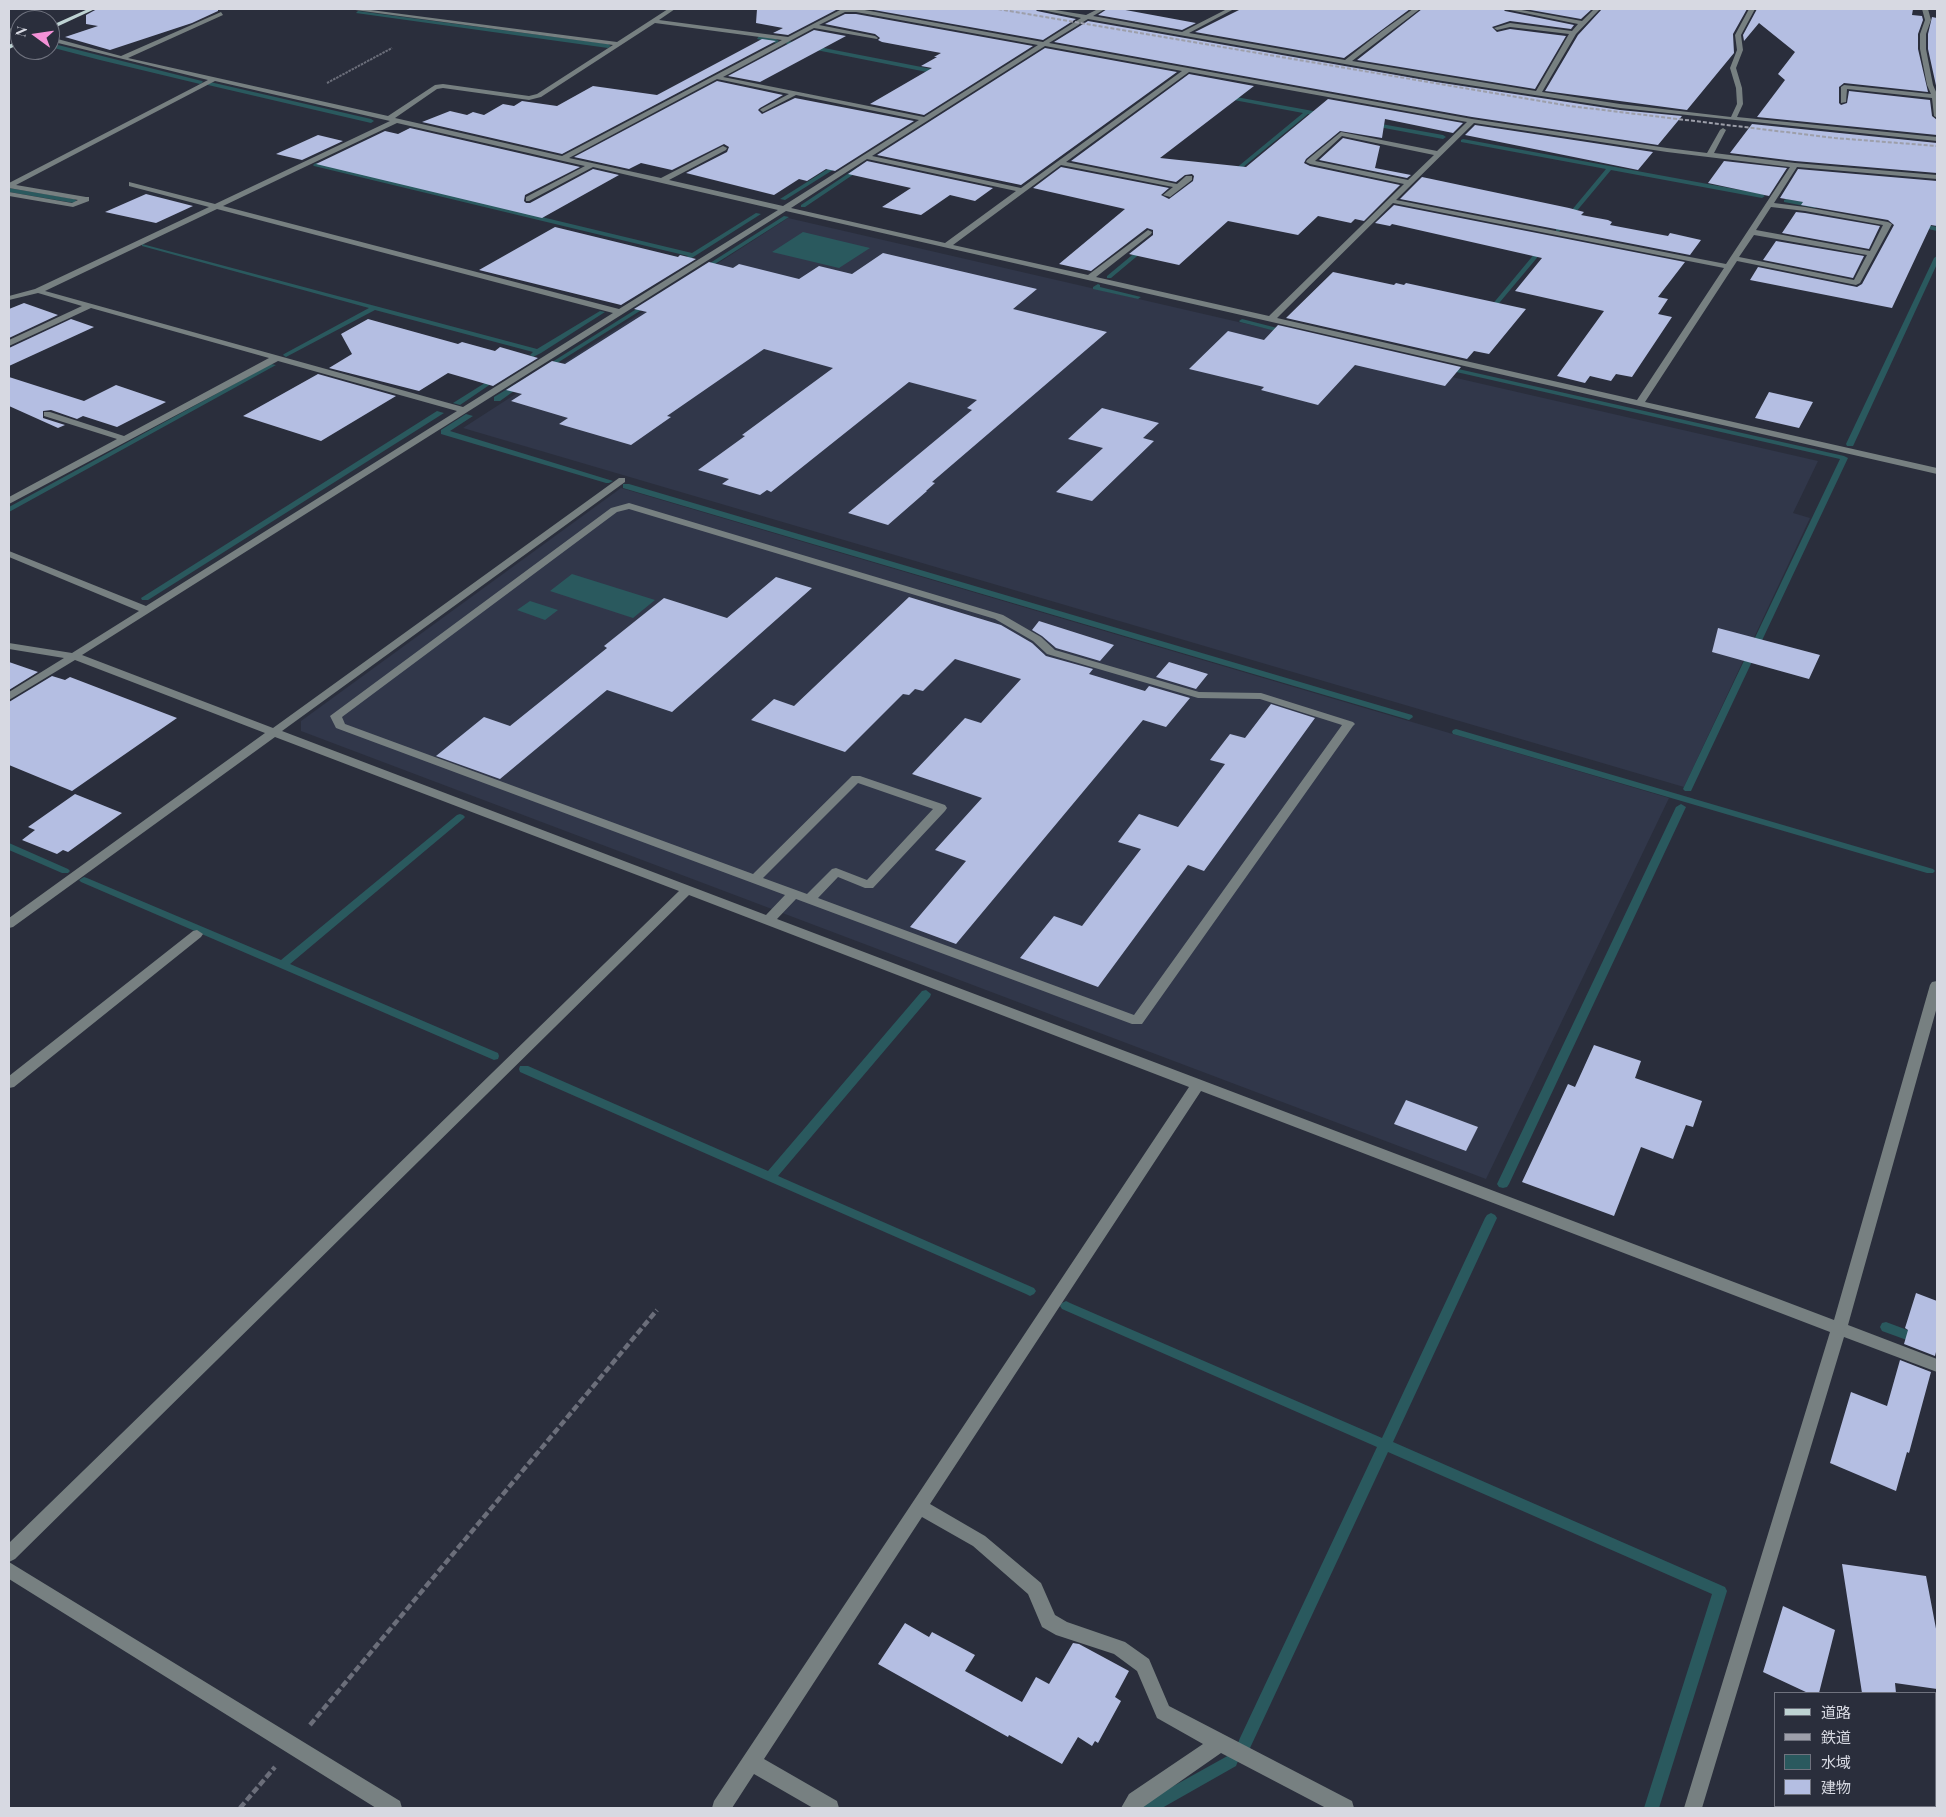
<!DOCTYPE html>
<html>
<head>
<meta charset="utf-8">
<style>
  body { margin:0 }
  #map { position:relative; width:1946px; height:1817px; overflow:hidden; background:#2a2e3c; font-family:"Playfair Display","Noto Sans JP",serif }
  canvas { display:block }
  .frame { position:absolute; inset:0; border:10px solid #d7d9e2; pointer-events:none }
  .legend { position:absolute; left:1774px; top:1692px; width:162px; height:115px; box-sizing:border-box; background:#2a2e3c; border:1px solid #6f727e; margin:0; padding:6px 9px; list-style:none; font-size:15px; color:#d7d9e2 }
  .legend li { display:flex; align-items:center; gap:10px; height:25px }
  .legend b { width:25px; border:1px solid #6f727e }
  .north { position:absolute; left:10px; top:10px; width:50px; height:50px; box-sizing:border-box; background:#2a2e3c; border:1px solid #6f727e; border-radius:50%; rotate:284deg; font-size:14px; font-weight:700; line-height:20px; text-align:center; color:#d7d9e2 }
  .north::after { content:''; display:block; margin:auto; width:18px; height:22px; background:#f391d6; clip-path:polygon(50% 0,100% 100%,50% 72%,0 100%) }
</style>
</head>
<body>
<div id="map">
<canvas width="1946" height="1817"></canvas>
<div class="frame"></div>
<ul class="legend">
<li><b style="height:6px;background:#bed3d3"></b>道路</li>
<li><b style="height:6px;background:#9d9faa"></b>鉄道</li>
<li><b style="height:14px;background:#2a595e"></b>水域</li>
<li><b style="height:14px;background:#b4bee2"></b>建物</li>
</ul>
<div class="north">N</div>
</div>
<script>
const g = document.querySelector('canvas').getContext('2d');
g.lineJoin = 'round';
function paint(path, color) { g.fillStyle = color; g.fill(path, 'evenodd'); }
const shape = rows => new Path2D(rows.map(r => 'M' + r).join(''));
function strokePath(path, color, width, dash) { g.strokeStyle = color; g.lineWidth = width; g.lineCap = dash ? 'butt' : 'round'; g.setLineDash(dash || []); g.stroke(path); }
paint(shape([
  [788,218,1299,336,1295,341,1818,461,1793,513,1810,518,1684,787,463,428],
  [621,488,1669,798,1486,1179,301,731,301,721]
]), '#31374a');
paint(shape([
  [803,232,870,248,839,268,772,252],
  [572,574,655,600,633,618,550,591],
  [530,601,558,610,545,620,517,610]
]), '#2a595e');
paint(shape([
  [358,11,608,44,611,46,608,48,356,13,358,11],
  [759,36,776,39,779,41,776,43,757,39,759,36],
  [788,41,942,71,945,73,942,75,786,44,788,41],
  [50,43,202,81,203,82,200,84,100,60,50,47,50,43],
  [210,82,371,119,374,121,371,123,208,85,207,84,210,82],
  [1225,95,1324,113,1327,115,1324,117,1308,114,1231,177,1229,176,1229,174,1303,113,1223,98,1223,96,1225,95],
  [1370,122,1443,135,1446,137,1443,139,1368,125,1367,124,1370,122],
  [1463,139,1762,194,1765,196,1762,198,1611,170,1560,231,1558,232,1556,231,1556,229,1606,169,1461,142,1461,140,1463,139],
  [839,162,844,163,785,200,780,199,839,162],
  [316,163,692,253,756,213,761,214,687,261,684,259,688,256,314,166,313,165,316,163],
  [858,167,863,168,805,207,801,207,801,205,858,167],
  [9,188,74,199,77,201,74,203,9,192,9,188],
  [1786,199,1815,204,1818,206,1815,208,1784,202,1784,200,1786,199],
  [784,216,789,217,704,271,699,270,784,216],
  [1917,223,1937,227,1937,231,1915,226,1914,225,1917,223],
  [142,244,537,349,600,311,605,312,541,353,533,357,530,355,533,352,375,310,286,357,283,355,284,354,369,308,142,246,142,244],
  [1143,246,1148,247,1111,278,1107,278,1107,276,1143,246],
  [1541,246,1546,247,1490,314,1486,314,1486,312,1541,246],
  [1937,256,1937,264,1854,444,1853,446,1847,446,1846,444,1934,258,1937,256],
  [1098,284,1100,285,1100,287,1141,297,1138,299,1093,289,1093,287,1098,284],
  [638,308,643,309,546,370,541,369,638,308],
  [1242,319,1289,331,1290,332,1287,334,1240,322,1239,321,1242,319],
  [271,364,276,365,9,512,9,507,271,364],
  [1445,366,1844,456,1848,458,1691,791,1685,791,1683,789,1840,459,1443,369,1442,368,1445,366],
  [496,376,501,377,460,405,453,403,496,376],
  [519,382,525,383,500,401,494,401,494,397,519,382],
  [437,411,444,413,148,600,142,600,141,598,437,411],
  [466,414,473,416,450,431,613,481,609,483,606,483,441,434,441,430,466,414],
  [623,484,629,484,1412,715,1413,717,1409,720,1406,719,623,488,623,484],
  [1456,729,1933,869,1935,871,1933,873,1927,873,1453,734,1452,732,1453,730,1456,729],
  [1681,804,1686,807,1509,1184,1507,1187,1503,1188,1499,1187,1497,1184,1676,807,1681,804],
  [460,814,463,815,465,817,463,819,290,964,498,1053,499,1056,498,1059,494,1060,81,882,79,880,84,877,87,878,281,960,457,815,460,814],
  [9,843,68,869,70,871,68,873,62,873,9,850,9,843],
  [926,990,931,994,930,997,778,1176,1034,1288,1036,1291,1034,1294,1030,1296,1026,1294,520,1072,519,1069,520,1066,528,1066,768,1171,922,991,926,990],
  [1491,1213,1495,1215,1497,1218,1393,1442,1725,1587,1727,1591,1659,1808,1644,1808,1712,1594,1388,1452,1250,1748,1245,1750,1240,1748,1238,1743,1240,1738,1377,1447,1062,1309,1060,1306,1062,1303,1066,1301,1070,1303,1382,1438,1485,1218,1487,1215,1491,1213],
  [1886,1322,1937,1341,1937,1351,1882,1331,1880,1327,1882,1323,1886,1322],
  [1231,1754,1236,1756,1238,1761,1236,1766,1162,1808,1141,1808,1143,1803,1231,1754]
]), '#2a595e');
paint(shape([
  [97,9,218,9,218,11,192,23,110,50,65,37,98,26,86,24,86,15],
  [757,9,838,9,788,35,773,33,783,28,756,23],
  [868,9,1035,9,1037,11,1076,19,1043,40],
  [1107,9,1120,9,1196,23,1182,30,1098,15],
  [1241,9,1410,9,1344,58,1195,32],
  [1422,9,1503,9,1505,11,1574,25,1571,29,1510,21,1492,27,1497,32,1510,29,1566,36,1535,89,1357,60],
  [1525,9,1592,9,1581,19],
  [1602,9,1747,9,1733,34,1734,53,1687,110,1545,91,1578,35],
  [1757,9,1913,9,1912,15,1922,16,1923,20,1918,34,1918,49,1928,92,1844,83,1839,87,1839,103,1841,105,1847,103,1849,91,1930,100,1932,116,1937,120,1937,135,1757,117,1785,80,1778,74,1795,52,1759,23,1744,41,1743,35],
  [845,14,856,14,1033,46,924,115,870,104,932,68,921,66,937,57,934,57,941,53,882,42,878,40,880,38,875,34,825,24],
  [1932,17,1937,18,1937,90,1928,49,1928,34],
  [1088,21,1436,82,1620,110,1682,116,1658,145,1472,117,1054,42],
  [814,30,846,36,760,82,728,76],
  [762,39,776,41,562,154,422,122,450,111,467,115,473,112,484,115,503,104,514,106,522,101,557,106,593,86,657,95],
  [1045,48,1177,72,1021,185,877,155],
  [1189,74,1254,86,1160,158,1246,167,1328,99,1463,123,1453,133,1385,119,1382,138,1340,131,1306,159,1304,163,1310,166,1400,185,1364,221,1355,219,1351,223,1318,216,1298,235,1228,221,1179,265,1129,254,1153,235,1153,230,1147,228,1091,271,1059,264,1125,209,1033,188,1061,167,1169,188,1161,195,1169,199,1193,181,1194,176,1192,174,1185,175,1176,182,1071,161],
  [717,81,783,95,760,108,758,110,762,114,795,98,914,121,835,171,826,169,807,181,799,179,774,195,686,173,727,152,729,147,724,144,672,170,641,163,629,169,574,157],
  [1752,124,1937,143,1937,173,1795,161,1730,153],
  [1475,125,1653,152,1638,170,1465,135],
  [410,128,580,167,525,195,524,201,526,203,530,203,593,169,619,175,542,218,316,164,385,131,398,134],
  [318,135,343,141,302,160,276,154],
  [1343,138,1380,146,1375,168,1411,175,1407,178,1319,160],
  [867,161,993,188,975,201,950,195,921,215,882,207,911,188,848,174],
  [1724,161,1787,168,1769,196,1708,183],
  [1798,169,1937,181,1937,226,1931,225,1892,308,1750,280,1758,267,1857,287,1862,284,1894,225,1888,220,1801,205,1803,202,1780,198],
  [1422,177,1569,208,1584,212,1581,215,1608,220,1612,222,1610,225,1668,236,1670,233,1701,240,1690,255,1400,199],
  [146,194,193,206,156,223,105,212],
  [1394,205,1685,262,1658,297,1668,299,1658,314,1672,317,1632,377,1616,374,1611,381,1590,376,1585,383,1557,376,1604,311,1515,291,1542,258,1392,224,1390,226,1375,223],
  [1796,212,1805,213,1880,226,1869,249,1782,233],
  [555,227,678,257,680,255,696,259,621,305,479,270],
  [1776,241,1864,256,1853,278,1763,260],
  [883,253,1037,289,1013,309,1107,332,932,482,935,483,926,491,927,491,888,525,848,513,972,410,967,408,977,400,909,382,771,492,767,490,760,495,722,484,729,479,698,470,745,436,742,435,833,368,764,349,667,416,671,417,631,445,559,424,568,418,511,401,522,394,506,390,552,361,565,364,647,312,634,309,709,262,733,268,739,264,799,279,819,266,852,274],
  [1333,272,1394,285,1396,283,1404,285,1406,283,1526,309,1489,354,1474,351,1467,359,1286,318],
  [24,303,58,315,9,338,9,309],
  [71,319,94,327,9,366,9,348],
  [368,319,458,344,462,342,495,351,500,347,538,358,493,386,448,373,419,391,329,368,352,354,341,334],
  [1278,325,1461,367,1445,386,1355,365,1318,405,1261,390,1264,387,1189,369,1228,331,1264,340],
  [318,374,396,396,321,441,243,416],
  [9,377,84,401,116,385,166,402,117,427,83,416,77,419,51,410,43,411,43,418,65,425,58,428,9,406],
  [1769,392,1813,402,1799,428,1755,418],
  [1102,408,1159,423,1143,438,1154,441,1092,501,1056,492,1103,448,1068,439],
  [776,577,812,588,672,712,607,690,500,779,436,756,484,717,510,726,607,648,604,646,664,598,727,618],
  [909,597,1001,625,1032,643,1046,656,1093,669,1089,674,1145,691,1149,686,1190,698,1166,727,1143,720,956,944,910,927,966,861,935,850,982,798,912,774,965,718,981,723,1021,679,955,659,923,691,915,689,909,695,903,694,845,752,751,720,774,699,794,706],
  [1039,621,1102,641,1114,645,1100,661,1056,648,1042,636,1032,630],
  [1718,628,1820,655,1809,679,1712,652],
  [9,662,38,672,9,690],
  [1169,662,1208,674,1196,689,1156,677],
  [52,676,65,680,70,677,177,718,72,791,9,765,9,702],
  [1271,704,1315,718,1204,871,1188,865,1098,987,1020,958,1054,916,1082,926,1141,849,1118,842,1139,814,1178,827,1225,764,1210,760,1230,734,1245,738],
  [75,794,122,813,68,852,63,850,57,854,22,840,35,830,28,827],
  [1594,1045,1641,1061,1635,1078,1702,1101,1693,1127,1686,1125,1673,1159,1641,1147,1614,1216,1522,1182,1568,1084,1575,1087],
  [1406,1100,1478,1127,1466,1151,1394,1124],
  [1916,1293,1937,1301,1937,1348,1935,1356,1904,1344,1908,1330,1905,1328],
  [1900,1360,1931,1372,1909,1453,1907,1452,1896,1491,1830,1463,1851,1392,1887,1406],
  [1842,1564,1926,1576,1937,1634,1937,1689,1895,1683,1896,1693,1862,1693],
  [1783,1606,1835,1630,1819,1693,1808,1693,1763,1672],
  [905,1623,929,1637,932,1632,975,1655,965,1671,1022,1702,1036,1677,1049,1684,1073,1643,1079,1644,1129,1671,1115,1697,1121,1701,1098,1743,1095,1741,1092,1746,1078,1737,1062,1764,1009,1735,1008,1737,878,1664]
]), '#b4bee2');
strokePath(shape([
  [327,83,392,48]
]), '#6b6e7a', 2, [2.5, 1]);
strokePath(shape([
  [310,1725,657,1310],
  [240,1808,275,1767]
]), '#6b6e7a', 4.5, [7, 3]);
paint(shape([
  [348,9,363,9,617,42,668,9,675,9,659,20,788,37,842,9,859,9,1043,42,1081,18,1037,9,1049,9,1086,15,1098,9,1105,9,1093,16,1182,32,1227,9,1234,9,1189,33,1345,60,1382,31,1413,9,1420,9,1352,61,1536,91,1569,34,1510,27,1497,30,1494,28,1510,23,1572,31,1578,24,1505,9,1516,9,1582,21,1594,9,1600,9,1576,34,1542,92,1620,104,1731,117,1737,104,1736,88,1730,68,1737,50,1735,35,1749,9,1755,9,1741,35,1743,50,1736,68,1742,88,1743,104,1737,117,1937,137,1937,141,1620,108,1436,80,1088,19,1049,43,1472,119,1667,148,1707,153,1720,130,1723,128,1726,130,1714,153,1795,163,1937,175,1937,179,1797,167,1774,203,1805,207,1888,222,1892,224,1860,283,1856,285,1737,261,1645,402,1937,468,1937,474,786,211,82,655,273,728,619,478,625,478,625,482,282,731,766,915,785,895,336,728,330,716,611,508,629,503,1003,615,1041,637,1055,650,1199,692,1261,693,1353,722,1355,724,1353,726,1142,1024,1132,1024,796,899,777,919,1834,1320,1930,985,1932,982,1937,981,1937,1007,1848,1325,1937,1359,1937,1372,1844,1337,1702,1808,1684,1808,1830,1332,1201,1091,930,1504,985,1536,1041,1583,1055,1615,1067,1622,1125,1642,1149,1659,1169,1706,1352,1801,1354,1808,1326,1808,1221,1753,1142,1808,1121,1808,1129,1794,1203,1744,1157,1718,1137,1671,1114,1654,1056,1635,1042,1627,1028,1594,973,1546,922,1517,764,1759,837,1801,839,1808,813,1808,754,1774,732,1808,712,1808,714,1801,1189,1087,689,895,15,1559,9,1562,9,1543,679,891,275,737,13,927,9,928,9,918,265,733,75,660,9,700,9,692,64,658,9,649,9,643,72,653,139,611,9,557,9,551,146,606,457,411,278,361,9,504,9,497,117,439,44,416,44,412,50,412,124,436,269,358,91,308,9,346,9,340,82,306,38,293,9,300,9,296,35,289,209,207,129,186,129,182,215,204,390,121,215,81,16,185,86,197,89,197,89,201,73,207,9,196,9,192,72,203,78,200,9,188,9,183,208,80,50,41,50,37,121,56,221,12,223,15,128,58,388,116,435,85,443,84,529,96,537,94,613,45,348,9],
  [845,12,856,12,1038,45,924,117,723,77,814,28,877,39,878,38,875,36,819,25,845,12],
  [655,23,782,40,562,156,395,118,437,89,443,88,529,100,541,97,655,23],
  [1045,46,1182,71,1021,188,872,156,1045,46],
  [1189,72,1467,122,1437,151,1341,132,1307,160,1306,162,1310,164,1404,184,1269,316,1096,277,1151,234,1152,232,1148,230,1088,275,953,245,1061,165,1173,187,1163,195,1170,197,1192,180,1192,176,1186,176,1177,184,1066,162,1189,72],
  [717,79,789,94,761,109,760,110,763,112,796,95,919,120,783,206,669,180,726,150,727,148,723,146,661,178,569,158,717,79],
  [397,123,585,166,526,197,526,201,529,201,593,167,778,210,619,309,223,206,397,123],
  [1474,123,1667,152,1790,167,1726,264,1396,200,1474,123],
  [1342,136,1434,155,1408,180,1315,161,1342,136],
  [867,159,1016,191,945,243,791,208,867,159],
  [1393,203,1724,268,1637,400,1277,318,1393,203],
  [1771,207,1805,211,1883,225,1870,251,1756,230,1771,207],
  [217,209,613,313,463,407,45,291,217,209],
  [1754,235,1867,255,1854,280,1739,257,1754,235],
  [629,509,995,619,1033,641,1047,654,1198,698,1260,699,1342,725,1134,1015,818,898,838,877,865,888,873,888,945,811,947,808,945,805,860,776,852,776,753,874,345,724,342,717,617,512,629,509],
  [858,783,933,809,867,880,836,868,832,869,807,894,763,878,858,783],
  [1922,9,1928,9,1931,20,1926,34,1926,49,1933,85,1937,94,1937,118,1934,116,1932,98,1847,89,1846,102,1841,103,1841,87,1844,85,1931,94,1927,85,1920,49,1920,34,1925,20,1922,9],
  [9,28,20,31,20,35,9,32,9,28],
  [197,930,203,934,201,937,14,1087,9,1088,9,1076,193,931,197,930],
  [9,1562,400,1801,402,1808,376,1808,9,1579,9,1562]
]), '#778081');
paint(shape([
  [88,9,95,9,50,30,50,26,88,9],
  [20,39,20,44,9,49,9,45,20,39]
]), '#bed3d3');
strokePath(shape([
  [998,9,1570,106,1835,138,1937,146]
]), '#9d9faa', 2, [4, 2]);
</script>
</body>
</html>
